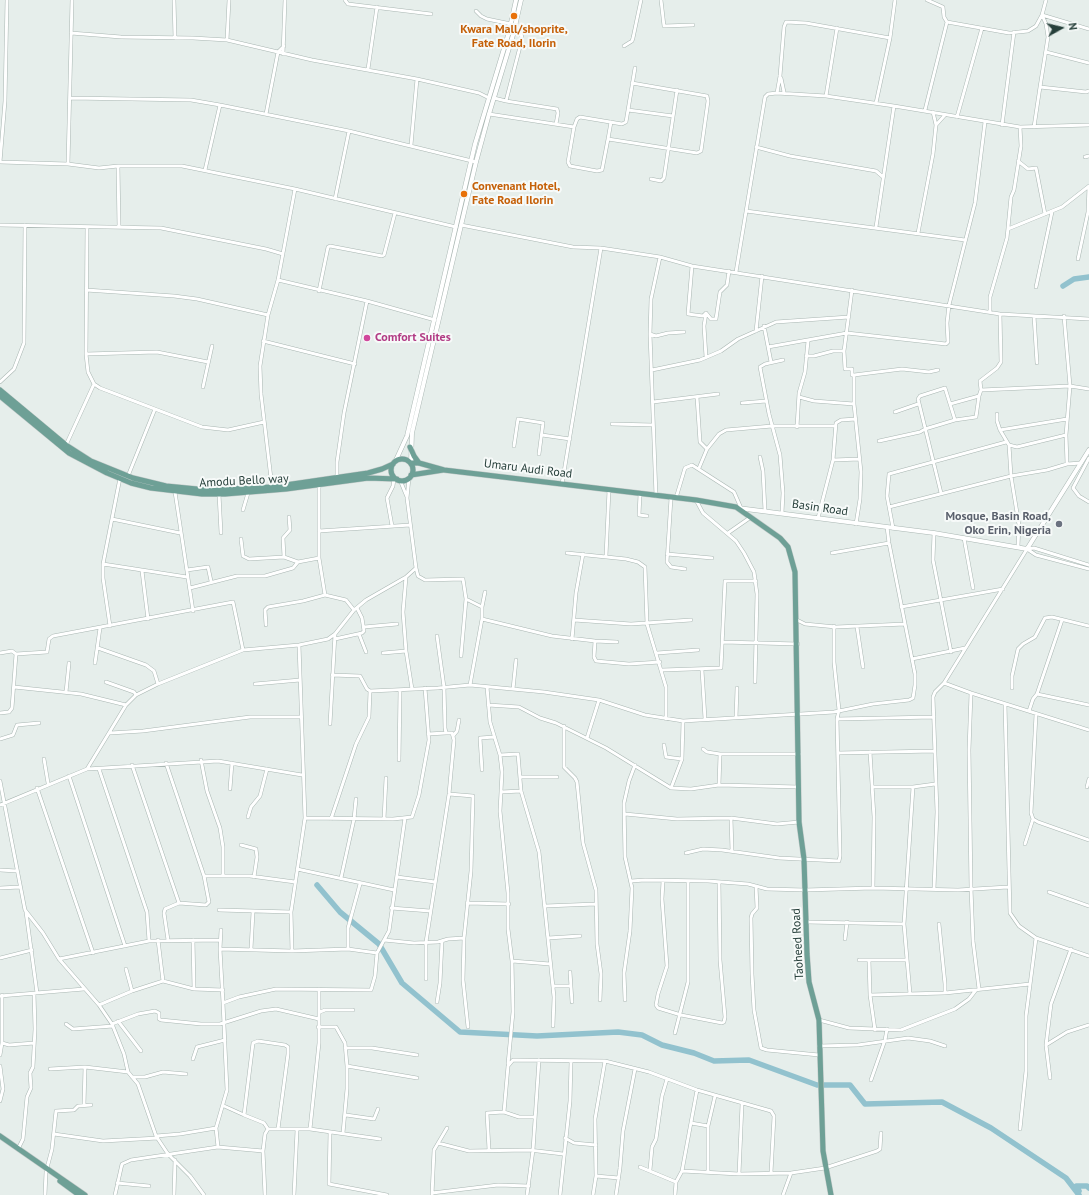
<!DOCTYPE html>
<html>
<head>
<meta charset="utf-8">
<style>
  body { margin:0 }
  #map { position:relative; width:1089px; height:1195px; overflow:hidden; background:#e6eeeb; font-family:"PT Sans",sans-serif }
  canvas { display:block }
  .north { position:absolute; left:1041px; top:8px; width:40px; height:40px; -webkit-text-stroke:3px #f7faf9; paint-order:stroke; rotate:82deg; font-size:11px; font-weight:700; line-height:16px; text-align:center; color:#263f3a }
  .north::after { content:''; display:block; margin:auto; width:14px; height:18px; background:#263f3a; clip-path:polygon(50% 0,100% 100%,50% 72%,0 100%) }
</style>
</head>
<body>
<div id="map">
<canvas width="1089" height="1195"></canvas>
<div class="north">N</div>
</div>
<script>
const g = document.querySelector('canvas').getContext('2d');
g.lineJoin = 'round';
const shape = rows => new Path2D(rows.map(r => 'M' + r).join(''));
function strokePath(path, color, width, dash) { g.strokeStyle = color; g.lineWidth = width; g.lineCap = dash ? 'butt' : 'round'; g.setLineDash(dash || []); g.stroke(path); }
function write(font, color, halo, rows, align = 'center') {
  g.font = font + ' "PT Sans",sans-serif'; g.lineWidth = 4; g.setLineDash([]); g.textBaseline = 'middle'; g.strokeStyle = halo; g.fillStyle = color; for (const [text, x, y, turn = 0] of rows) {
    g.save(); g.translate(x, y); g.rotate((+turn || 0) * Math.PI / 180); g.textAlign = isNaN(turn) ? turn : align; if (halo) g.strokeText(text, 0, 0); g.fillText(text, 0, 0); g.restore();
  }
}
strokePath(shape([
  [1063,286,1074,279,1089,277],
  [317,885,340,912,379,944,402,983,460,1032,537,1036,618,1032,642,1035,662,1045,694,1053,714,1061,749,1060,817,1085,850,1085,865,1104,942,1102,991,1128,1066,1178,1079,1195],
  [1079,1191,1076,1186,1087,1186,1089,1188]
]), '#92c2ce', 5.5);
const minor = shape([
  [7,0,5,101,0,162,68,164,99,168,118,166,182,166,295,189,456,227],
  [174,0,175,38],
  [345,0,348,4,431,14],
  [661,0,664,26,693,25],
  [927,0,943,7,944,17,947,22,1009,33,1028,31,1036,26,1042,15,1046,0],
  [476,11,481,16,487,19,511,24],
  [1042,15,1046,24,1048,37,1040,87,1086,92,1089,91],
  [1042,15,1089,29],
  [71,33,121,37,193,38,227,40,312,60,417,79,479,93,489,98],
  [227,40,229,0],
  [624,46,632,41,633,38,641,0],
  [1046,52,1089,63],
  [283,54,285,0],
  [368,69,377,7],
  [781,78,784,92],
  [777,93,826,96,894,106],
  [826,96,837,28],
  [71,98,191,100,220,105,349,131,476,162],
  [494,98,506,101,522,39,521,33,515,28],
  [506,101,557,109,558,113,556,124],
  [876,103,890,38,895,0],
  [628,110,673,116],
  [925,110,947,22],
  [266,114,278,52,284,46],
  [489,114,574,127,577,119,580,117,622,124,626,122,635,68],
  [957,117,982,28],
  [611,122,608,139,697,153,701,151,708,101,707,96,632,83],
  [936,125,945,115],
  [1002,125,1014,32],
  [574,127,568,162,570,166,597,171,602,170,608,139],
  [1034,127,1040,87],
  [411,145,417,79],
  [756,147,790,156,876,171,883,177],
  [1085,157,1089,156],
  [1018,161,1028,169,1036,168,1045,214],
  [68,164,72,0],
  [118,166,119,227],
  [205,170,220,105],
  [651,179,661,181,664,178,677,90],
  [335,199,349,131],
  [746,211,965,240],
  [0,225,161,228,266,249,283,254],
  [461,225,573,247,601,248,660,257,692,266,1000,314,1089,319],
  [876,227,894,106,1020,127,1089,125],
  [87,228,86,354,88,372,94,384,100,388,202,427,228,430,264,422],
  [1008,229,1062,207,1089,186],
  [918,233,933,154,936,125,933,112],
  [1078,259,1088,212,1089,186],
  [692,266,688,314,703,316,706,313],
  [736,272,765,97,768,94,777,93,780,76,784,27,786,22,806,23,890,38],
  [278,280,367,301,435,320],
  [1036,287,1052,212],
  [86,290,174,296,197,299,268,315],
  [852,290,844,351,845,369,852,369,852,375,854,375,854,404,861,472,860,499,856,524],
  [319,291,328,247,330,246,382,256,384,255,395,213],
  [990,312,990,297,1007,238,1011,197,1014,190,1021,146,1020,127],
  [706,313,711,319,716,319,720,292,727,285,729,271],
  [706,313,704,326,706,357],
  [1034,316,1037,363],
  [1064,316,1070,386,1066,435,1067,464],
  [764,326,771,362],
  [756,331,762,276],
  [650,334,656,336,668,333,684,332],
  [263,341,355,364],
  [768,347,847,333,946,344,948,342,947,323,949,305,975,203,985,122],
  [86,354,157,352,208,362],
  [806,356,814,356,833,351,844,351],
  [652,370,700,360,721,351,738,339,776,322,849,317],
  [854,375,902,369,929,372,938,370],
  [0,382,14,369,24,343,25,225],
  [203,387,212,346],
  [981,390,980,381,997,368,1001,362,1000,314],
  [697,397,700,442,707,449],
  [799,397,814,401,854,404],
  [653,402,718,394],
  [742,403,766,401],
  [950,404,979,396,981,390,1070,386,1089,389],
  [895,412,918,404],
  [997,414,997,421,1000,430,1009,445,1011,476,1019,525,1018,546],
  [612,424,653,425],
  [797,427,799,393,805,372,808,341],
  [1000,430,1067,419],
  [542,435,570,439],
  [879,441,920,432,925,429,955,420,976,417,979,396],
  [66,445,94,384],
  [1009,445,1017,447,1066,435],
  [514,446,518,419,543,423,539,454],
  [760,457,763,471,765,511],
  [1089,458,1073,488,1079,496,1089,502],
  [833,460,860,459],
  [699,468,707,449,719,434,726,430,772,426,835,426],
  [128,476,155,409],
  [337,477,337,462,344,413,367,301],
  [400,480,407,497],
  [319,484,319,558,325,595],
  [562,484,601,248],
  [272,487,261,394,260,366,268,315,278,280,295,189],
  [175,492,193,611],
  [941,493,918,399,920,396,945,388,955,420],
  [219,494,221,533],
  [640,494,639,515,647,516],
  [656,496,650,334,651,299,660,257],
  [671,498,667,562,671,567,685,569],
  [676,498,685,468,692,465,734,492,741,508],
  [696,500,703,513,736,541,744,553,754,572,757,594,755,682],
  [889,507,1011,476,1047,470,1067,464,1081,463],
  [243,510,248,493],
  [782,513,783,493,780,455,769,414,760,367,765,364,783,360],
  [818,518,833,460,836,423,841,420,856,419],
  [112,519,180,533],
  [392,526,387,498,393,486,394,479],
  [893,528,887,496,889,474,1006,442],
  [319,531,410,525],
  [728,533,751,517],
  [934,533,933,560,951,652],
  [964,538,973,588],
  [241,539,243,556,249,559,284,557,298,562,319,558],
  [1027,549,944,683,971,693,1089,730],
  [1027,549,1036,555,1089,569],
  [1027,549,1034,548,1089,565],
  [567,553,626,559,638,562,645,567,647,624,666,687,666,719],
  [832,553,889,543],
  [667,554,712,558],
  [606,556,609,490],
  [284,557,283,538,290,530,289,517],
  [103,564,187,577],
  [416,568,418,576,425,580,463,579,466,599,482,607,482,619,552,636,595,641,617,642],
  [187,570,208,567,211,581],
  [142,571,148,619],
  [406,577,403,612,406,651,412,689],
  [190,588,237,576,265,576,293,568,298,562],
  [482,607,485,592],
  [901,607,1003,589],
  [574,620,631,624,691,620],
  [797,620,805,624,836,627,905,624],
  [266,625,265,610,268,607,303,601,325,595,346,600,354,610],
  [110,626,103,578,103,564,120,478],
  [364,627,397,624],
  [857,627,863,667],
  [359,634,366,652],
  [335,639,362,633,364,631,362,618,357,608],
  [572,639,576,593,583,554],
  [595,641,594,657,596,661,629,664,660,662],
  [723,642,798,644],
  [98,648,146,665,154,671,158,684],
  [0,653,12,651,16,654,47,652,49,639,53,636,233,602,243,650],
  [383,653,406,651],
  [657,653,698,650],
  [461,656,466,599],
  [912,659,965,648],
  [95,663,100,628],
  [662,670,721,668,725,581,756,581],
  [702,670,705,719],
  [332,675,360,676,367,689,370,691,438,688,470,685,544,692,599,700,645,715,683,721,834,712,873,704,909,700,913,698,915,685,915,674,889,543,887,527],
  [106,682,134,692,136,695],
  [255,684,300,680],
  [470,685,482,619],
  [14,687,81,694,126,705],
  [487,687,490,722,500,755,502,772,500,811,508,893,508,929,512,961,513,1012,508,1064],
  [1012,688,1012,676,1018,649,1023,644,1035,637,1045,618,1052,617,1089,626],
  [513,689,516,660],
  [66,692,69,663],
  [971,693,969,750,971,888,973,941,979,989],
  [1037,694,1089,705],
  [1005,704,1010,913,1019,926,1036,938,1089,956],
  [488,705,519,707,540,718,556,723,606,748,671,788,691,789,719,785,799,787],
  [1029,711,1033,699,1037,694,1062,620],
  [0,713,9,712,12,708,16,654],
  [1036,714,1031,813,1033,819,1038,822,1089,840],
  [736,718,737,688],
  [837,719,934,717],
  [330,724,335,634],
  [564,726,564,767,575,778,577,782,583,843,596,890,597,944,601,974,600,1000],
  [110,733,143,731,250,717,301,717],
  [428,734,446,733],
  [453,736,457,731,459,720],
  [587,738,599,700],
  [0,739,13,735,17,725,39,723],
  [664,745,666,757,682,759],
  [703,749,707,752,720,754,799,754],
  [870,752,874,817,873,888],
  [838,753,934,751],
  [500,755,518,754,521,791,539,852,554,997,553,1026],
  [44,759,48,783],
  [201,760,207,791,220,828,223,847,223,876],
  [399,760,400,690],
  [166,763,204,876,209,902,206,905,179,903,165,909,164,913,168,940],
  [132,765,179,903],
  [87,769,218,761,302,775],
  [99,769,147,912,149,941],
  [482,770,480,738,494,737],
  [69,776,125,946],
  [520,777,557,777],
  [0,781,25,910,43,933,59,959,99,1005,112,1024,124,1054,128,1072,138,1084,156,1136,168,1154,190,1176,204,1195],
  [719,785,720,754],
  [872,787,913,787,935,784],
  [1087,787,1089,779],
  [37,788,93,953],
  [671,788,682,759,683,721],
  [230,789,232,763],
  [501,792,521,791],
  [449,794,473,796,471,871,464,938,463,980,468,1027],
  [0,805,87,769,126,705,136,695,158,684,243,650,299,645,328,639,335,634,354,610,366,600,406,577,416,568,407,498,409,478],
  [625,814,677,819,731,818,777,824,799,822],
  [248,817,251,807,260,796,267,769],
  [305,818,393,819,412,817,419,795,429,740,425,688],
  [731,818,732,851],
  [331,819,356,744,369,717,370,691],
  [384,819,386,778],
  [1025,844,1033,819],
  [241,845,256,849,257,857,254,877],
  [686,853,703,849,722,850,779,858,839,861,840,856,837,719,839,710,834,662,834,626],
  [297,869,394,890],
  [0,870,17,871],
  [204,876,250,876,295,882],
  [397,877,435,882],
  [341,878,354,819,356,799],
  [631,881,645,880,708,881,748,884,767,889,805,890,873,888,958,890,1008,887],
  [663,881,662,899,667,966,658,994,656,1005,658,1008,681,1015,722,1023,724,1022,725,1017,720,960,719,882],
  [756,886,757,908,752,914,751,918,752,974,754,1010,761,1048,767,1050,819,1055],
  [0,888,20,887],
  [934,889,937,812,933,697,935,692,944,683],
  [1049,892,1089,906],
  [467,903,509,904],
  [545,906,596,904],
  [391,908,430,911],
  [219,910,291,912],
  [26,912,37,993],
  [807,922,904,924],
  [939,924,945,984,945,993],
  [221,930,220,949,223,1003],
  [548,938,580,936],
  [845,939,847,922],
  [158,940,163,981],
  [193,940,194,989,223,990],
  [384,940,414,943,438,942,448,939,464,938],
  [220,949,292,951,348,949,377,953],
  [251,949,253,912],
  [348,949,348,928,360,884],
  [292,951,291,912,305,818,299,645],
  [0,958,32,950],
  [59,959,149,941,220,940],
  [859,960,907,960],
  [869,960,870,995,875,1030],
  [512,961,550,964],
  [126,969,132,991],
  [570,972,572,1002],
  [426,979,426,942,449,794,454,740,452,733,446,733,445,728,444,687,437,636],
  [553,986,570,986],
  [910,994,904,924,913,787],
  [2,995,2,1043,9,1045,34,1043],
  [870,995,945,993,1030,984],
  [0,996,84,989],
  [625,1000,624,973,630,931,632,888,625,857,624,803,629,781,635,765],
  [437,1002,440,983,442,941],
  [99,1005,132,991,163,981,194,989],
  [320,1012,325,1010,353,1010],
  [819,1020,849,1028,901,1030,955,1009,969,999,976,990],
  [118,1021,141,1051],
  [66,1024,73,1029,113,1026],
  [112,1024,138,1014,155,1011,159,1013,159,1019,161,1020,201,1024,220,1024,261,1011,276,1009,319,1019],
  [318,1027,336,1027,345,1043,347,1066,347,1089,343,1133],
  [675,1033,688,982,688,881],
  [1046,1045,1067,1032,1089,1025],
  [819,1046,858,1045,908,1038,930,1041,945,1046],
  [345,1048,372,1048,417,1055],
  [0,1055,2,1043],
  [193,1059,197,1047,225,1040],
  [0,1066,3,1089,0,1101],
  [347,1066,417,1078],
  [50,1069,85,1067,128,1072],
  [132,1077,145,1077,163,1072,186,1074],
  [1050,1078,1046,1045,1051,1004,1071,949],
  [871,1080,885,1040,887,1029],
  [84,1105,85,1067],
  [224,1106,244,1115,253,1043,258,1041,285,1045,288,1047,288,1054,278,1129],
  [504,1112,508,1066,513,1060,605,1061,649,1072,697,1090,771,1111,774,1116,771,1173],
  [244,1115,264,1123,268,1129],
  [346,1115,374,1119,378,1109],
  [691,1123,708,1126,708,1172],
  [708,1126,715,1096],
  [310,1129,319,1043,319,989],
  [1020,1129,1026,1071,1026,1016,1036,938],
  [330,1132,329,1184,387,1195],
  [54,1134,103,1141,158,1138],
  [156,1136,180,1134,216,1128],
  [565,1138,574,1143,596,1145],
  [438,1143,469,1151,529,1150,563,1154],
  [218,1147,216,1128,227,1090,223,1003,239,997,276,989,371,990,375,976,377,953,389,931,405,818],
  [18,1149,23,1139,27,1097,31,1088,30,1073,33,1067,35,1029,34,993],
  [489,1150,487,1113,504,1112,519,1117,535,1117],
  [640,1167,676,1182,682,1171,739,1174,791,1173,825,1168,877,1151,880,1149,881,1133],
  [47,1168,52,1149,56,1111,74,1110,78,1106,91,1105],
  [650,1170,652,1147,656,1139,662,1096,667,1079],
  [682,1171,697,1090],
  [739,1174,742,1104],
  [596,1176,619,1178],
  [117,1183,149,1186],
  [432,1193,498,1185,529,1186],
  [45,1195,46,1172],
  [115,1195,122,1164,131,1160,218,1147,263,1151],
  [174,1195,175,1160],
  [265,1195,263,1151,265,1134,268,1129,310,1129,380,1139],
  [294,1195,297,1130],
  [432,1195,434,1150,447,1128],
  [527,1195,533,1150,539,1060],
  [560,1195,570,1101,571,1062],
  [593,1195,596,1176,595,1119,605,1061],
  [616,1195,620,1168,623,1131,635,1069],
  [675,1195,676,1182],
  [783,1195,791,1173]
]);
const tertiary = shape([
  [396,460,407,436,475,144,509,32,516,0],
  [411,463,412,433,476,162,489,114,513,35,521,0],
  [738,508,934,533,1027,549,1089,450]
]);
const primary = shape([
  [0,390,66,445,91,461,133,478,166,486,207,490,272,487,368,473,382,469,393,464],
  [0,396,69,453,107,473,131,483,151,488,202,494,225,494,286,489,368,478,397,479],
  [410,447,414,456,419,463],
  '391 470a11 11 0 1 1 22 0a11 11 0 1 1-22 0Z',
  [411,463,419,463,444,470,696,500,736,507,780,538,788,547,795,572,799,822,804,859,807,954,809,982,819,1020,823,1151,831,1195],
  [411,475,443,470],
  [0,1136,85,1195],
  [60,1181,79,1195]
]);
strokePath(minor, '#a9b6b2', 4);
strokePath(tertiary, '#a9b6b2', 5);
strokePath(primary, '#c2c9c8', 6);
strokePath(minor, '#fff', 3);
strokePath(tertiary, '#fff', 4);
strokePath(primary, '#6ea096', 5);
for (const [x, y, r, color] of [
  [514,16,4,"#e8710a"],
  [464,194,4,"#e8710a"],
  [367,338,4,"#d1479c"],
  [1059,524,4,"#6b7280"]
]) { const dot = new Path2D(); dot.arc(x, y, r, 0, 2 * Math.PI); g.fillStyle = color; g.fill(dot); strokePath(dot, '#f7faf9', 1.5); }
write('bold 12px', '#c56008', '#f7faf9', [
  ["Kwara Mall/shoprite,",514,30],
  ["Fate Road, Ilorin",514,44],
  ["Convenant Hotel,",472,187,"left"],
  ["Fate Road Ilorin",472,201,"left"]
]);
write('bold 12px', '#b23c85', '#f7faf9', [
  ["Comfort Suites",375,338]
], 'left');
write('12px', '#263f3a', '#f7faf9', [
  ["Umaru Audi Road",528,469,7],
  ["Amodu Bello way",244,481,-3],
  ["Basin Road",820,508,8],
  ["Taoheed Road",798,944,-93]
]);
write('bold 12px', '#5b616d', '#f7faf9', [
  ["Mosque, Basin Road,",1051,517],
  ["Oko Erin, Nigeria",1051,531]
], 'right');
</script>
</body>
</html>
